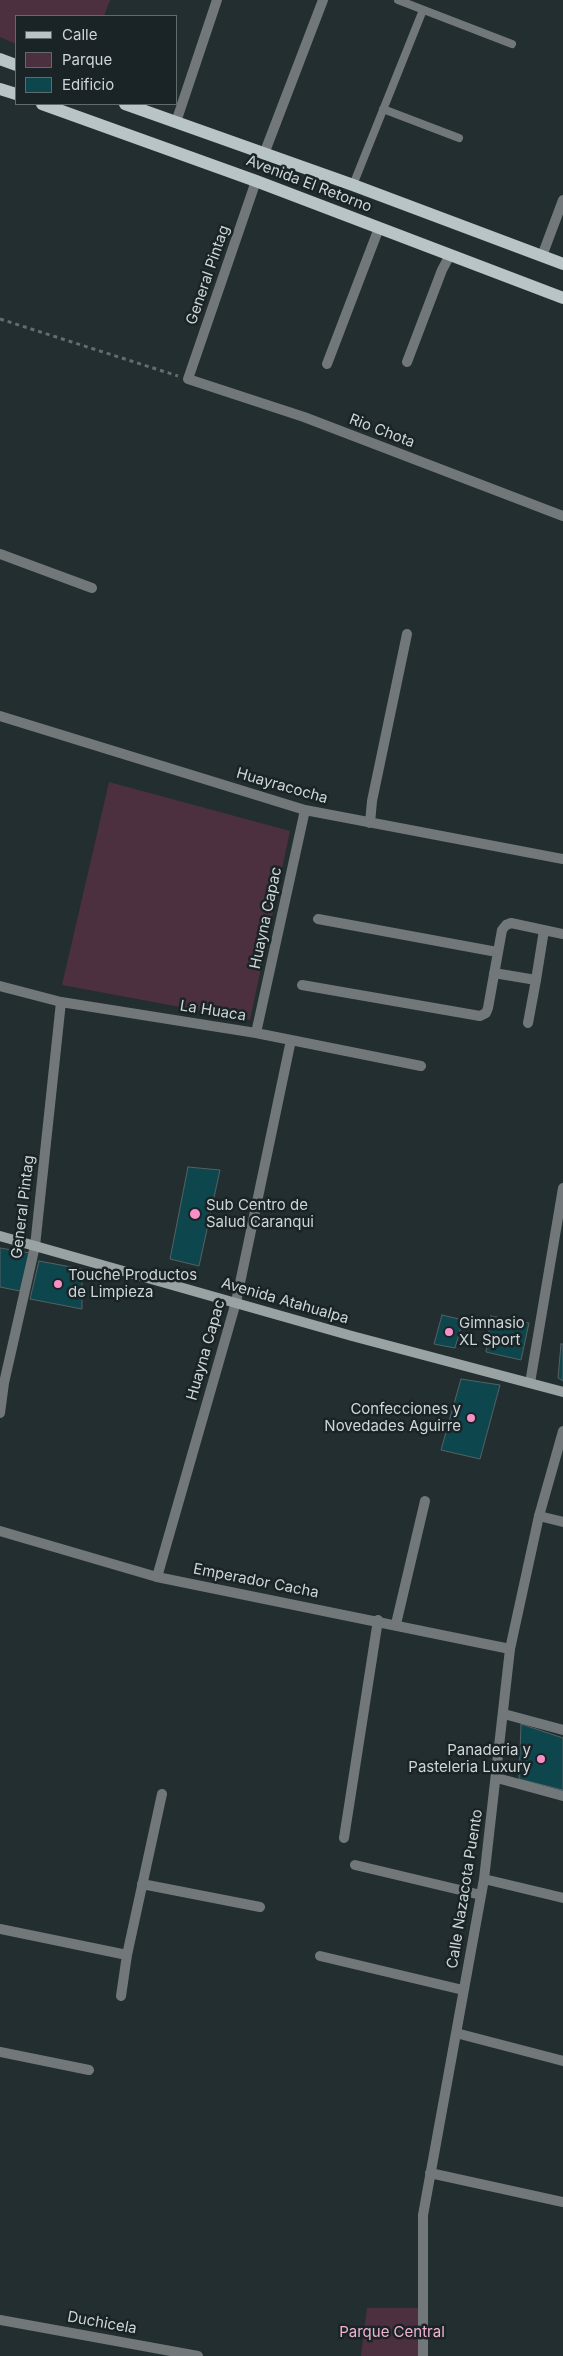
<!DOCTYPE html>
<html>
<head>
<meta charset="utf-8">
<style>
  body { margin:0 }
  #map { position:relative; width:563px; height:2356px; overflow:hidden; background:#232e30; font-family:Inter,sans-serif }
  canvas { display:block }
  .legend { position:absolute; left:15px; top:15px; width:162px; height:90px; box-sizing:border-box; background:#1a2426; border:1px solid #626b6c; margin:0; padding:6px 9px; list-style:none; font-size:15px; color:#ced5d6 }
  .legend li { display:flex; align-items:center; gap:10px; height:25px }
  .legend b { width:25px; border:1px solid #626b6c }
</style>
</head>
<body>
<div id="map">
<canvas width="563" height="2356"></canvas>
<ul class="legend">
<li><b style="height:6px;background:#b9c4c6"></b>Calle</li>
<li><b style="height:14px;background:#4d303f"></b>Parque</li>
<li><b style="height:14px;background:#0e464d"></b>Edificio</li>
</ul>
</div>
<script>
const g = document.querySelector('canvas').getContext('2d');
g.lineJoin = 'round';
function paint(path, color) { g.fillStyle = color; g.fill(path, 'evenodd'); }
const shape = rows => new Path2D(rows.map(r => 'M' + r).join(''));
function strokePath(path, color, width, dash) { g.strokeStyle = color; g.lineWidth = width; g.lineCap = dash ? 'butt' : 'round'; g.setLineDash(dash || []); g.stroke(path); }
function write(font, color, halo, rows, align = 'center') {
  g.font = font + ' Inter,sans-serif'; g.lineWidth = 5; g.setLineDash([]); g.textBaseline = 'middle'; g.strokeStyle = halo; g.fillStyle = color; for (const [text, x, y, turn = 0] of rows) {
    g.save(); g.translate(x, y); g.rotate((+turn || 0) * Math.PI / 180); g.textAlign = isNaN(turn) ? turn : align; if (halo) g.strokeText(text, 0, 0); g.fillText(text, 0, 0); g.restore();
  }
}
paint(shape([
  [0,0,110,0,104,16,16,16,16,44,0,37],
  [109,782,290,831,250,1020,62,985],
  [367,2308,423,2308,423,2356,361,2356]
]), '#4d303f');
const building = shape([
  [188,1167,220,1170,199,1266,170,1259,188,1167],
  [0,1248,30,1253,20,1291,0,1287,0,1248],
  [39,1261,82,1269,82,1309,30,1299,39,1261],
  [442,1315,463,1320,455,1348,434,1344,442,1315],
  [491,1316,529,1323,521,1360,486,1352,491,1316],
  [561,1344,563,1344,563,1381,558,1378,561,1344],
  [461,1379,500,1385,480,1459,441,1450,461,1379],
  [521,1724,563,1738,563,1790,519,1779,521,1724]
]);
paint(building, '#0e464d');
strokePath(building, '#556163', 1);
strokePath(shape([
  [0,319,178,376]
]), '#636d6e', 3, [4, 4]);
strokePath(shape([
  [398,0,512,44],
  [383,109,459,138],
  [353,185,423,10]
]), '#727879', 8);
strokePath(shape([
  [176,122,217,0],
  [264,154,323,0],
  [256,181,188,379,304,417,563,516],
  [542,256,563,200],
  [407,362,442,270,450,255],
  [327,364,379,228],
  [0,554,92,588],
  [0,716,305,810,563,859],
  [370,823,372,801,407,634],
  [318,919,497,952],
  [494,973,536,980,544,930],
  [302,985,480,1016,486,1013,488,1008,502,930,506,925,511,923,563,934],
  [0,986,61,1002,256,1033,421,1066],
  [528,1023,536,980],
  [256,1033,305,810],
  [0,1413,4,1383,35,1246,61,1002],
  [539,1516,563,1522],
  [157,1577,236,1302,291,1040],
  [396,1624,425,1501],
  [504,1714,563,1730],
  [497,1778,563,1796],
  [344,1838,378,1620],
  [355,1865,481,1895],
  [484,1879,563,1898],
  [142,1884,260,1907],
  [0,1929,127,1955],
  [320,1956,463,1990],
  [121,1996,127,1955,162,1794],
  [456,2033,563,2061],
  [0,2052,89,2070],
  [430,2173,563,2202],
  [0,2320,198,2356],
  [423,2356,423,2215,484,1879,510,1649]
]), '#727879', 10);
strokePath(shape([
  [530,1383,563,1188],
  [0,1531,157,1577,510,1649,539,1516,563,1431]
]), '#727879', 10);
strokePath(shape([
  [0,1236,352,1336,563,1392]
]), '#9aa3a4', 10);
strokePath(shape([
  [0,59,16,65],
  [0,89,16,94],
  [42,104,256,181,563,298],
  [125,104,353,185,563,264]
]), '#b9c4c6', 12);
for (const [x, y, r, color] of [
  [195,1214,6,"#f98fc9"],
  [58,1284,5,"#f98fc9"],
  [449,1332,5,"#f98fc9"],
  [471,1418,5,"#f98fc9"],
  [541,1759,5,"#f98fc9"]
]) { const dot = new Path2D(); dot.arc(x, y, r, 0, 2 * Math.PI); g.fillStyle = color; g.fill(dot); strokePath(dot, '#1a2426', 2); }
write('15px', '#ced5d6', '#1a2426', [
  ["Avenida El Retorno",309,184,21],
  ["General Pintag",208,275,-71],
  ["Rio Chota",382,431,21],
  ["Huayracocha",282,786,16],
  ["Huayna Capac",266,918,-78],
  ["La Huaca",213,1011,9],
  ["General Pintag",23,1207,-83],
  ["Avenida Atahualpa",285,1301,16],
  ["Huayna Capac",206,1350,-74],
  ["Emperador Cacha",256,1581,11],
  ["Calle Nazacota Puento",465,1889,-81],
  ["Duchicela",102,2323,10]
]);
write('15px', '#ced5d6', '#1a2426', [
  ["Sub Centro de",206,1205],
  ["Salud Caranqui",206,1222],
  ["Touche Productos",68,1275],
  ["de Limpieza",68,1292],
  ["Gimnasio",459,1323],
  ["XL Sport",459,1340],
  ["Confecciones y",461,1409,"right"],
  ["Novedades Aguirre",461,1426,"right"],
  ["Panaderia y",531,1750,"right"],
  ["Pasteleria Luxury",531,1767,"right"]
], 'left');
write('15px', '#f2b1d2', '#1a2426', [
  ["Parque Central",392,2332]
]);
</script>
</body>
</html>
